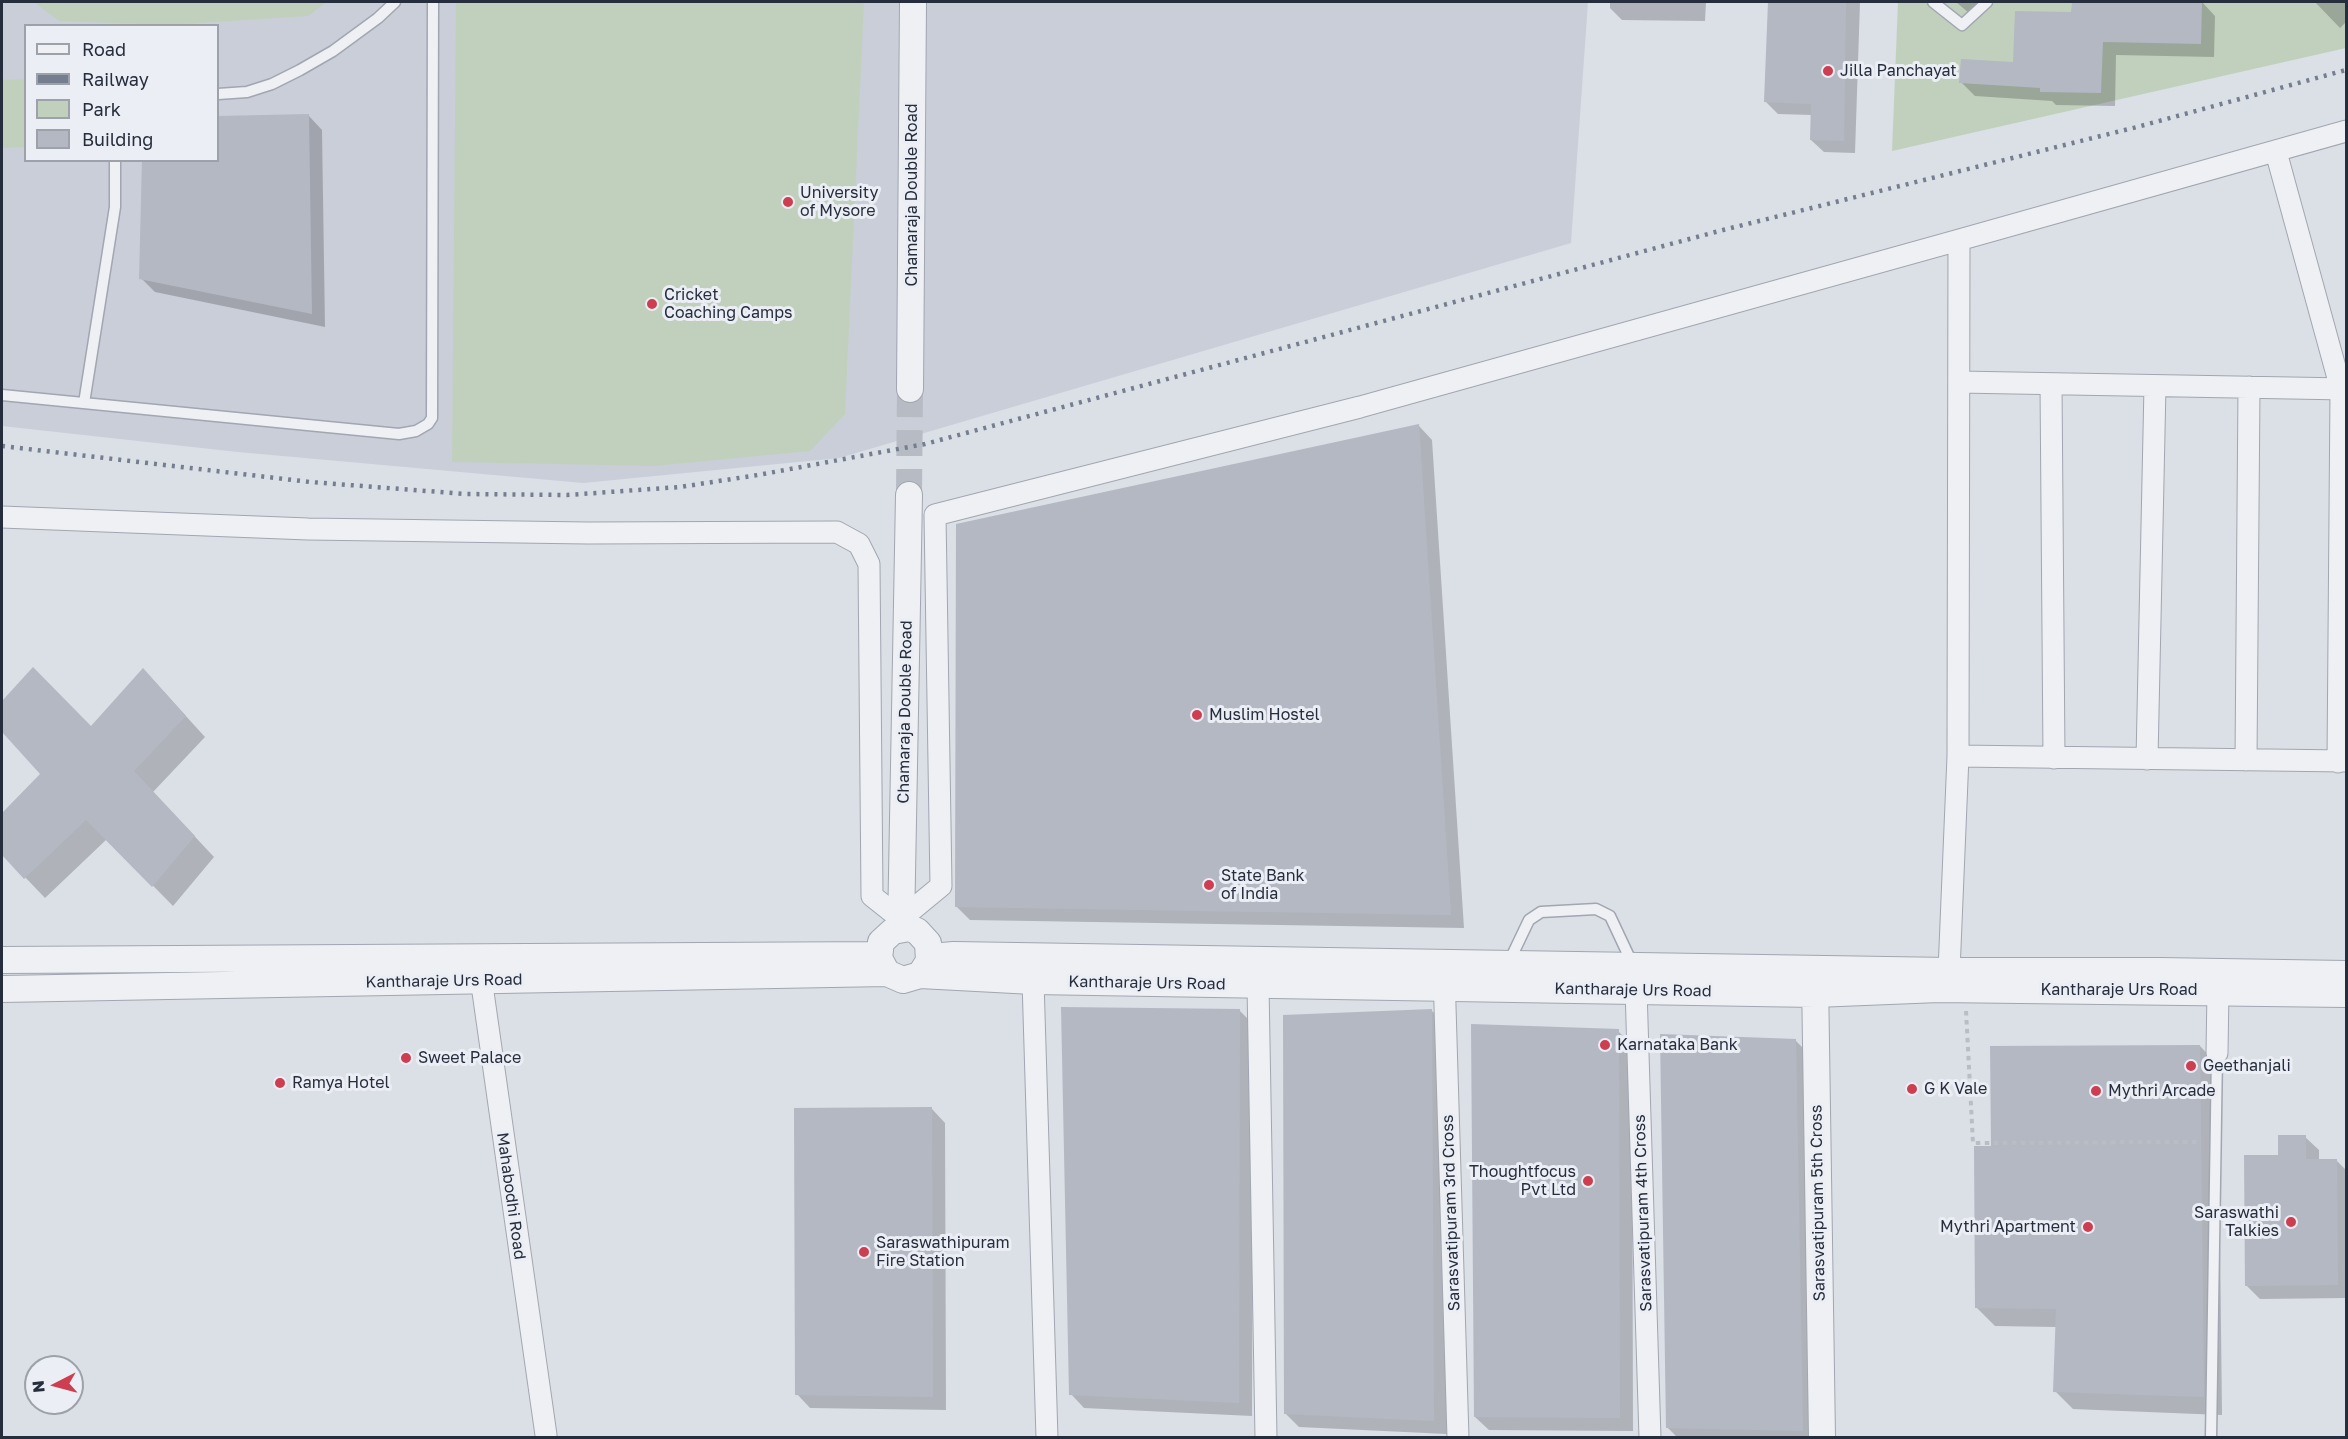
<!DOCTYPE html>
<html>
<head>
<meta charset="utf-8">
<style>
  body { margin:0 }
  #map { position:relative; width:2348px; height:1439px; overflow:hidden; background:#dbdfe6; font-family:"Golos Text",sans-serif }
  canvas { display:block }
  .frame { position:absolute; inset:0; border:3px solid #262d3c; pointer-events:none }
  .legend { position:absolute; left:24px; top:24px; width:195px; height:138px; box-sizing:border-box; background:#ebeef4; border:2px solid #9ca1aa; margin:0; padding:8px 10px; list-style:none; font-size:18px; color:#262d3c }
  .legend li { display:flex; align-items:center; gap:12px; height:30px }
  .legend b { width:30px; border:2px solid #9ca1aa }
  .north { position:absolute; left:24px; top:1355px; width:60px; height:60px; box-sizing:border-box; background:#ebeef4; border:2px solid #9ca1aa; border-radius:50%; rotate:264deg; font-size:16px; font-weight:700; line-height:24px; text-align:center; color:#262d3c }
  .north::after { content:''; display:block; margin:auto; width:21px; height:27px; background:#cd3e50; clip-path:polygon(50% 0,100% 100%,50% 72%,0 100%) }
</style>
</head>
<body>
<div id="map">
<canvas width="2348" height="1439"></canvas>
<div class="frame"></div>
<ul class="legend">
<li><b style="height:8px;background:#eef0f4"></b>Road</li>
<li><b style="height:8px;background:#757e8f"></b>Railway</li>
<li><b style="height:16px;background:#c1d0bd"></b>Park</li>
<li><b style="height:16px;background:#b3b8c3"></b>Building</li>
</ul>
<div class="north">N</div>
</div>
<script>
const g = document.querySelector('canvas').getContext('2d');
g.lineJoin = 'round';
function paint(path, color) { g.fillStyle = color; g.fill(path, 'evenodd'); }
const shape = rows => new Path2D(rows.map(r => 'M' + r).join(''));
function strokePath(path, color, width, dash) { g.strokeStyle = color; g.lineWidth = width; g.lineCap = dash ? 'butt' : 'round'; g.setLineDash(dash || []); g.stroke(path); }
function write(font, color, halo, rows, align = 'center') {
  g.font = font + ' "Golos Text",sans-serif'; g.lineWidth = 6; g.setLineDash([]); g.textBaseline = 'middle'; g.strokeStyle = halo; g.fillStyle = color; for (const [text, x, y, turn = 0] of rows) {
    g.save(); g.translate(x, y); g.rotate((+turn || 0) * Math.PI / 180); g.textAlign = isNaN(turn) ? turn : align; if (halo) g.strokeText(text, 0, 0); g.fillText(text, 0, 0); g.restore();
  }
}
paint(shape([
  [2,2,1588,2,1571,243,839,458,583,483,238,452,2,426],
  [26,26,218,26,218,160,26,160]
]), '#caced8');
paint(shape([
  [34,2,327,2,308,16,169,25,59,21],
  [456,2,864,2,845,414,810,451,654,466,452,462],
  [1898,2,2346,2,2346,48,1892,151],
  [25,79,25,147,2,148,2,80]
]), '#c1d0bd');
paint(shape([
  [1610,2,1706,2,1705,21,1622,20,1610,8],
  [1769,2,1860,2,1855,153,1824,152,1811,140,1812,115,1778,114,1766,102],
  [1956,2,1980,2,1969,13],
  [2073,2,2202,2,2215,16,2214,57,2116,55,2115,106,2056,105,2052,101,1975,96,1961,82,2015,64,2073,14],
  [2315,2,2346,2,2346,22,2340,28],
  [309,116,322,130,325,327,155,292,141,278,218,160,218,117],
  [1419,426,1432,440,1464,928,970,920,956,906],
  [33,669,91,728,144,670,205,737,153,792,214,857,173,906,107,839,45,898,2,853,2,815,42,774,2,730,2,703],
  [1240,1011,1253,1024,1252,1416,1084,1408,1071,1394],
  [1432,1011,1445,1024,1447,1434,1299,1427,1286,1414],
  [1618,1031,1632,1045,1633,1431,1489,1430,1475,1417],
  [1796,1041,1809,1054,1815,1438,1678,1438,1667,1427],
  [2200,1046,2218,1065,2222,1415,2073,1409,2055,1391,2057,1327,1995,1326,1977,1308,1993,1147],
  [932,1109,945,1123,946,1410,810,1408,797,1394],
  [2305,1137,2319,1150,2319,1160,2336,1160,2346,1170,2346,1298,2260,1299,2246,1285]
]), '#0003');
paint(shape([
  [1768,2,1846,2,1844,141,1810,140,1811,104,1764,102],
  [2072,2,2202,2,2201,44,2103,42,2101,93,2040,92,2040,88,1959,83,1961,59,2013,62,2015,11,2071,12],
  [309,114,312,314,139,279,142,160,218,160,218,116],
  [1419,424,1451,915,955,907,956,524],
  [33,667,91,726,143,668,186,716,134,771,195,836,152,887,86,820,24,879,2,855,2,813,40,774,2,732,2,701],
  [1061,1007,1240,1009,1239,1403,1069,1395],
  [1432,1009,1434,1421,1284,1414,1283,1015],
  [1471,1024,1619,1029,1620,1418,1474,1417],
  [1660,1034,1796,1039,1803,1431,1666,1428],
  [2200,1045,2204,1397,2053,1392,2056,1309,1975,1308,1974,1146,1991,1146,1990,1046],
  [932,1107,933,1397,795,1395,794,1108],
  [2278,1135,2306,1135,2306,1159,2337,1159,2338,1285,2245,1286,2244,1155,2278,1155]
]), '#b3b8c3');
strokePath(shape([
  [909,495,910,389]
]), '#b7bbc4', 26, [26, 13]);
const service = shape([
  [1933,2,1962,25,1987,2],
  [218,94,247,92,272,84,300,70,333,51,378,18,395,2],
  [2,395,399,434,416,431,428,424,432,418,433,2],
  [84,403,115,207,115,160],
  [1508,964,1529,920,1541,912,1596,909,1610,916,1633,965],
  [2211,1438,2217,1053]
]);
const minor = shape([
  [2276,152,2341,389,2338,762],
  [1959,382,2346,389],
  [2051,384,2054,758],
  [2,517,308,529,588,533,837,532,859,544,869,564,872,896,901,919,941,886,935,515,1360,407,1959,240],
  [1958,756,2346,761],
  [2147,759,2155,386],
  [2246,760,2249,387],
  [479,964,546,1435],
  [1949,971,1958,756,1959,240,2346,131],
  [1444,973,1458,1438],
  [1033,981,1047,1438],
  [1258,985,1266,1438],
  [1636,989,1650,1438],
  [2217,1053,2218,990]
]);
const tertiary = shape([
  [910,389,913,2],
  [901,928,909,495],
  [930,957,954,955,1949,971,2159,971,2346,974],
  [2,960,879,955],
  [920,975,929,961,928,943,917,931,909,928,893,931,881,942,879,958,887,973,903,980,920,975,1033,981,1815,994,1939,989,2346,994],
  [1815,978,1822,1438],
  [2,989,887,973]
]);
strokePath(service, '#a1a6b0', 13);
strokePath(minor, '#a1a6b0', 23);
strokePath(tertiary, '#a1a6b0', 28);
strokePath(shape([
  [1966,1011,1973,1143,2200,1142]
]), '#babdc4', 4, [4.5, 4.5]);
strokePath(service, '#eef0f4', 10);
strokePath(minor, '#eef0f4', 21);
strokePath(tertiary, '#eef0f4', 26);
strokePath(shape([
  [2,446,310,482,466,494,567,495,680,487,758,475,925,444,1723,230,2137,127,2346,70]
]), '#757e8f', 4.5, [3, 6]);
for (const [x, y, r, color] of [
  [1828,71,6,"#cd3e50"],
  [788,202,6,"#cd3e50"],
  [652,304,6,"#cd3e50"],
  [1197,715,6,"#cd3e50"],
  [1209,885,6,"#cd3e50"],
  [1605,1045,6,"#cd3e50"],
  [406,1058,6,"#cd3e50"],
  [2191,1066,6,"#cd3e50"],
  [280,1083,6,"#cd3e50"],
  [1912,1089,6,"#cd3e50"],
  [2096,1091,6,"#cd3e50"],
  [1588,1181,6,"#cd3e50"],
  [2291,1222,6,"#cd3e50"],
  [2088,1227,6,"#cd3e50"],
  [864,1252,6,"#cd3e50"]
]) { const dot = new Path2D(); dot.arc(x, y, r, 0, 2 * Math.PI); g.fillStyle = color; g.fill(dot); strokePath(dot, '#ebeef4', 2); }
write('16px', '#262d3c', '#ebeef4', [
  ["Jilla Panchayat",1840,71],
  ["University",800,193],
  ["of Mysore",800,211],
  ["Cricket",664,295],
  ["Coaching Camps",664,313],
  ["Muslim Hostel",1209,715],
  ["State Bank",1221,876],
  ["of India",1221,894],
  ["Karnataka Bank",1617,1045],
  ["Sweet Palace",418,1058],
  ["Geethanjali",2203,1066],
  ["Ramya Hotel",292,1083],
  ["G K Vale",1924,1089],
  ["Mythri Arcade",2108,1091],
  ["Thoughtfocus",1576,1172,"right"],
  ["Pvt Ltd",1576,1190,"right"],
  ["Saraswathi",2279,1213,"right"],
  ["Talkies",2279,1231,"right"],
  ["Mythri Apartment",2076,1227,"right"],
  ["Saraswathipuram",876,1243],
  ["Fire Station",876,1261]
], 'left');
write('16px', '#262d3c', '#ebeef4', [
  ["Chamaraja Double Road",912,195,-90],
  ["Chamaraja Double Road",905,712,-89],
  ["Kantharaje Urs Road",444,981,-1],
  ["Kantharaje Urs Road",1147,983,1],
  ["Kantharaje Urs Road",1633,990,1],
  ["Kantharaje Urs Road",2119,990],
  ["Mahabodhi Road",511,1196,82],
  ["Sarasvatipuram 5th Cross",1818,1203,-91],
  ["Sarasvatipuram 3rd Cross",1451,1213,-92],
  ["Sarasvatipuram 4th Cross",1643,1213,-92]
]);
</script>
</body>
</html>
